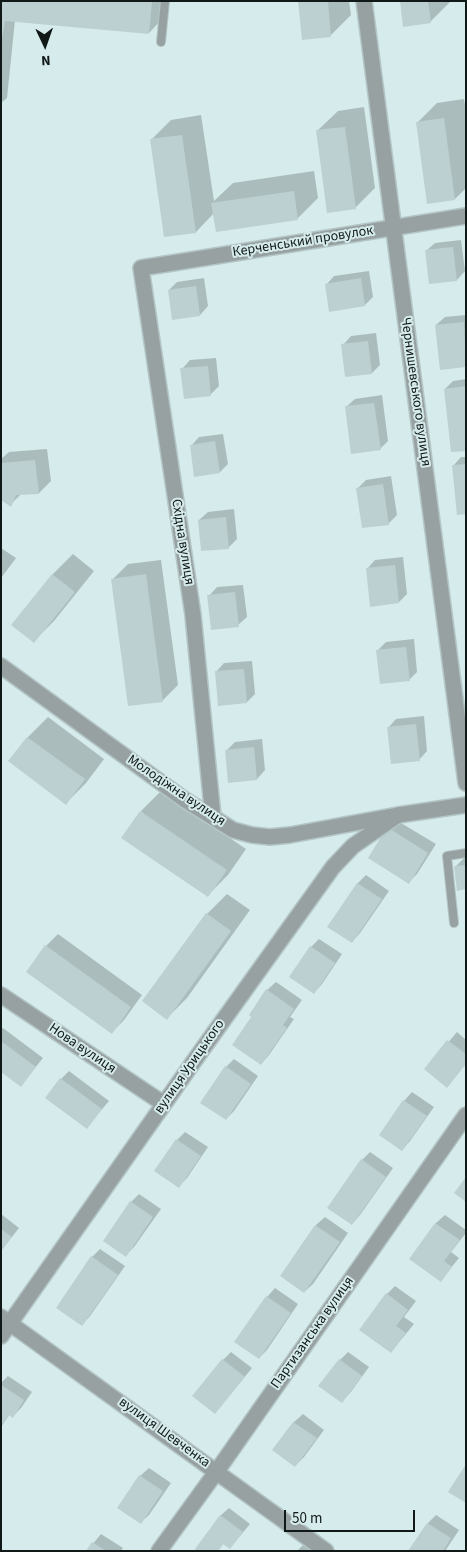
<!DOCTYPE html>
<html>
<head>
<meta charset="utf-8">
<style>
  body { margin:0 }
  #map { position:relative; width:467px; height:1552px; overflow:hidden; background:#d6ebec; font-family:"Source Sans 3",sans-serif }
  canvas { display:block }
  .frame { position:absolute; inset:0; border:2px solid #111818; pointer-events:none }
  .north { position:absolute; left:20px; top:20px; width:50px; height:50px; -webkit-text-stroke:4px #d6ebec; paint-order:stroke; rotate:177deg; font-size:14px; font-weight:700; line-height:20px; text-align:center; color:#111818 }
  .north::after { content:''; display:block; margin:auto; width:18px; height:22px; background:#111818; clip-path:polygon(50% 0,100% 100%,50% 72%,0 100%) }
  .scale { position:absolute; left:284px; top:1510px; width:131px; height:22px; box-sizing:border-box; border:2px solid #111818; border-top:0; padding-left:6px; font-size:15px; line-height:18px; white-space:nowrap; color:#111818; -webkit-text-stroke:4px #d6ebec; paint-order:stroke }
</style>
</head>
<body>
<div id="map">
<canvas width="467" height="1552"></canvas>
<div class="frame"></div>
<div class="north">N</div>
<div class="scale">50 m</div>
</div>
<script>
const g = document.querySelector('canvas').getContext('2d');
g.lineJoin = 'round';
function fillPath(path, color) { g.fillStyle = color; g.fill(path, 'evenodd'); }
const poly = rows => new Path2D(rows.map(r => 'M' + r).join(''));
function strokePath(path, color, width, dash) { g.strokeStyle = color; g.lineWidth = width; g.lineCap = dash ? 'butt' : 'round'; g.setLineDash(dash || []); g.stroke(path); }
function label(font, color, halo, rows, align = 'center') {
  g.font = font + ' "Source Sans 3",sans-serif'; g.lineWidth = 4; g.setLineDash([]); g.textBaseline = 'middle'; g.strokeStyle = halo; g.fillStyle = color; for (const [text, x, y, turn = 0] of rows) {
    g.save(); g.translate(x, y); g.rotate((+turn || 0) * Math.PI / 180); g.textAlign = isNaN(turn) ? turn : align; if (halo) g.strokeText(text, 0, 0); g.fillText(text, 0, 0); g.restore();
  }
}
const shadow = poly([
  [1,1,166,1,164,17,149,33,15,20,7,98,1,103],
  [299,1,349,1,351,15,331,35],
  [401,1,450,1,450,2,430,22],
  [464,99,466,111,466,188,455,199,417,123,437,103],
  [364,107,375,188,355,208,317,131,338,111],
  [201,115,214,201,233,183,314,171,318,198,297,219,214,213,196,232,165,236,151,140,171,120],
  [461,240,465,271,457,280,426,251,435,243],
  [369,271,373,297,365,305,326,285,334,276],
  [204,278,208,306,200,315,169,290,177,282],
  [466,315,466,366,436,325,445,317],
  [376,333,380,365,372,373,343,345,351,336],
  [216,358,219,386,210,395,182,369,190,360],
  [466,379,466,449,445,389,453,381],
  [382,395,388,441,380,449,346,407,355,399],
  [223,434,228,464,220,472,191,446,199,437],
  [47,449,51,481,39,493,22,493,10,505,1,498,1,459,9,452],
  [461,457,466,457,466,513,453,466],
  [391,476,397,515,388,524,358,488,366,480],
  [234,509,237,539,228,548,199,520,208,512],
  [1,548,16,558,1,578],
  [73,554,94,571,54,621,34,641,13,625,53,574],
  [403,557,407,594,399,602,367,569,375,560],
  [161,560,178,685,162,701,113,579,128,564],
  [243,585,247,617,238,625,209,596,217,587],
  [414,639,417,672,409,680,378,650,386,642],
  [252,661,255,694,247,702,216,672,224,663],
  [424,716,427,751,419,760,388,728,396,719],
  [48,717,104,759,86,783,66,803,10,761,28,737],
  [262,739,265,770,257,779,226,751,235,742],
  [161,791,246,849,228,875,208,895,141,811],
  [396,820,436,844,417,874,409,882,369,858],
  [466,856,466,888,455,867],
  [366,875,389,891,360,933,352,942,329,926,358,883],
  [227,894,250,910,187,998,167,1018,207,914],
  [58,934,142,995,124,1020,112,1032,46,946],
  [319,939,342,954,322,984,314,993,311,947],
  [276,982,302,1000,290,1017,294,1019,269,1055,261,1064,253,1017,267,990],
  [3,1028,43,1058,21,1085,1,1070,1,1030],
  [457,1032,466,1040,466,1064,426,1069],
  [234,1059,258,1076,234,1111,226,1119,226,1067],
  [69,1071,109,1101,87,1127,61,1079],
  [412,1092,434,1107,410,1141,402,1150,380,1135,404,1101],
  [185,1132,208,1147,187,1178,179,1186,177,1140],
  [370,1152,393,1168,360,1215,352,1224,362,1160],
  [139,1194,161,1209,134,1247,126,1255,131,1202],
  [1,1214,19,1228,1,1251],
  [445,1215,466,1230,466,1233,451,1252,459,1258,441,1280,411,1258,436,1223],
  [325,1217,348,1233,313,1284,304,1292,281,1276,316,1225],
  [100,1249,125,1266,90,1316,82,1325,92,1257],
  [395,1286,416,1301,404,1317,414,1324,391,1352,387,1294],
  [275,1288,298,1304,267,1350,259,1358,236,1342,267,1297],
  [231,1352,252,1368,215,1413,223,1360],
  [348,1352,369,1367,350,1393,341,1402,340,1360],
  [8,1376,32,1392,21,1408,13,1416,10,1414,1,1427,1,1383],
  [303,1414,324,1430,304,1457,295,1466,274,1450,294,1422],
  [149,1468,171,1483,149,1515,140,1523,140,1476],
  [229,1508,250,1524,230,1548,224,1543,218,1551,199,1551,220,1516],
  [436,1515,459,1530,445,1551,410,1551,428,1523],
  [101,1534,123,1548,121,1551,87,1551],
  [304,1544,312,1551,297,1551]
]);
const building = poly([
  [1,1,152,1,149,34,5,21,1,44],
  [298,1,328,1,331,37,302,40],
  [400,1,428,1,431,23,403,27],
  [444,118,455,200,427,204,416,122],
  [345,127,356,209,327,213,316,130],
  [182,135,196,233,164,237,150,139],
  [294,191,298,220,216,232,211,203],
  [453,247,457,281,429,284,425,250],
  [361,278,365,306,329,312,325,284],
  [196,286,200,316,172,320,168,290],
  [464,322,466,367,440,370,435,325],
  [368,341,372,374,345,377,341,344],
  [208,366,211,396,184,399,180,368],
  [466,386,466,451,451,452,444,389],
  [374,403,381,450,351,454,345,406],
  [215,441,220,473,194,477,190,445],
  [35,460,39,494,16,495,11,507,1,500,1,463],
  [466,464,466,514,457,515,452,465],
  [383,484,389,525,362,528,356,488],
  [226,517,229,549,201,551,198,520],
  [395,565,399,603,370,607,366,568],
  [52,574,75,592,34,643,11,625],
  [146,574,163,702,128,706,111,579],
  [235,592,239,627,211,630,207,595],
  [406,647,410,681,380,684,376,650],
  [244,669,247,703,218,706,215,671],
  [416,724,420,761,391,764,387,727],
  [27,737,85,779,66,805,8,761],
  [254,747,257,780,228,783,225,750],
  [140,811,227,870,208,897,121,838],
  [387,827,428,853,409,884,368,858],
  [466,865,466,889,457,891,454,866],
  [357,883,382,899,352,943,327,927],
  [206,913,231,931,167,1020,142,1001],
  [45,945,131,1007,112,1034,26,972],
  [310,946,335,963,314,994,289,977],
  [266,989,294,1009,283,1025,287,1028,261,1065,232,1045,251,1017,249,1015],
  [447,1040,466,1054,466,1064,447,1088,424,1069],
  [1,1041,36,1067,21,1087,1,1072],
  [225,1066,251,1084,226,1120,200,1103],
  [60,1078,102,1109,87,1129,45,1098],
  [403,1100,427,1116,402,1151,379,1135],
  [176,1139,201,1156,179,1188,154,1171],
  [361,1159,386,1177,352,1225,327,1208],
  [466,1177,466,1202,454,1193],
  [130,1201,153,1217,126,1257,103,1241],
  [435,1223,460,1240,444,1261,452,1267,441,1282,409,1259],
  [315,1225,340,1242,304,1293,280,1276],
  [1,1229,12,1237,1,1251],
  [91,1256,118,1275,82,1326,56,1308],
  [386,1293,408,1310,396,1326,406,1333,391,1353,359,1330],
  [266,1296,291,1313,259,1359,234,1342],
  [222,1359,245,1377,215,1414,192,1396],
  [339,1359,362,1376,342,1403,318,1386],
  [1,1385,24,1400,13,1418,9,1415,1,1426],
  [293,1422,317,1438,295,1467,272,1450],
  [466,1464,466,1503,448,1492],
  [139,1475,163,1491,141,1524,117,1508],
  [220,1515,243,1532,230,1549,223,1544,218,1551,197,1551,195,1549],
  [427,1523,451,1538,443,1551,408,1551],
  [92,1542,106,1551,86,1551]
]);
const service = poly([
  [161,42,165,1],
  [454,923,447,856,466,853]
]);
const minor = poly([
  [364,1,466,783],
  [213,817,193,615,141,268,466,216],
  [1,995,164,1104],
  [1,1317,326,1551],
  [1,1336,199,1054,333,867,353,846,398,815],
  [159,1551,217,1471,466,1115]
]);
const tertiary = poly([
  [1,666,185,800,233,830,252,835,270,837,290,835,398,815,466,805]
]);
const streetNames = [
  ["Керченський провулок",303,242,-9],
  ["Чернишевського вулиця",415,392,82],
  ["Східна вулиця",182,542,81],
  ["Молодіжна вулиця",176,791,34],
  ["Нова вулиця",82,1049,34],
  ["вулиця Урицького",190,1067,-55],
  ["Партизанська вулиця",313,1333,-55],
  ["вулиця Шевченка",164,1433,36]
];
fillPath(shadow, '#0003');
fillPath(building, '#bcd0d1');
strokePath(service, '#b3c5c6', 10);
strokePath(minor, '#b3c5c6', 18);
strokePath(tertiary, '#b3c5c6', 18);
strokePath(service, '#98a1a1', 8);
strokePath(minor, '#98a1a1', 15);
strokePath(tertiary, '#98a1a1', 15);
label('14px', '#111818', '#d6ebec', streetNames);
</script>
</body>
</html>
